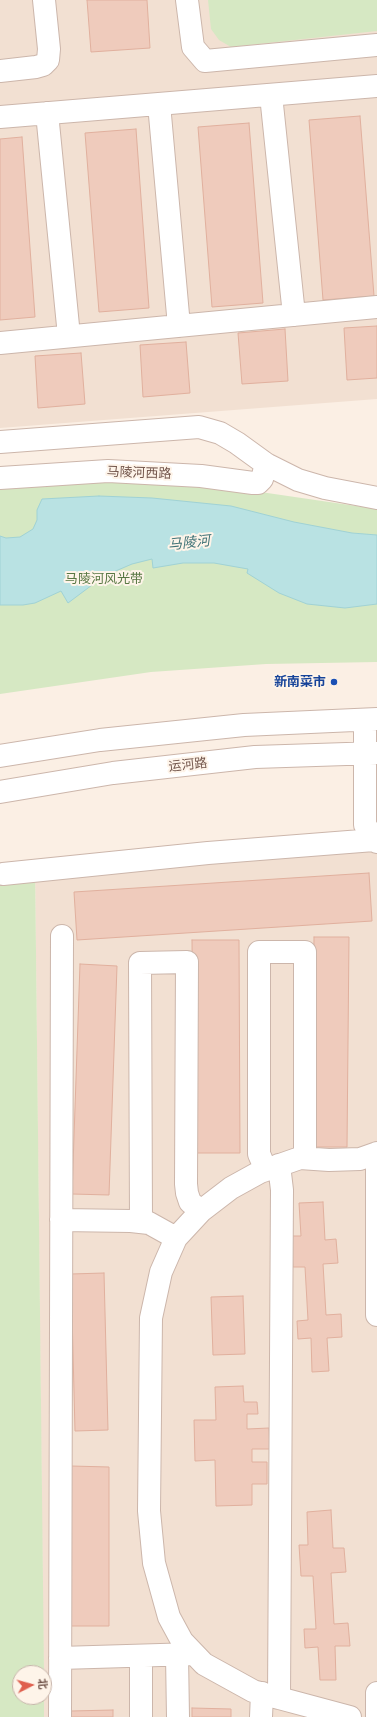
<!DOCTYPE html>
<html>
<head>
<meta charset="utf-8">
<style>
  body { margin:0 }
  #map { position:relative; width:377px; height:1717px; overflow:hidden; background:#fbefe4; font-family:Inter,"Noto Sans SC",sans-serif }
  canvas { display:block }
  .north { position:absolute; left:12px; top:1665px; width:40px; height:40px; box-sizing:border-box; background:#fef4e9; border:1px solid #c6b4aa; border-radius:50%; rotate:84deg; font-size:11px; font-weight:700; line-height:16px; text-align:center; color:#72554b }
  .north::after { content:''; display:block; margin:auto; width:14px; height:18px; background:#df604e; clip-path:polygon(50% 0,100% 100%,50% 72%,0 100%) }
</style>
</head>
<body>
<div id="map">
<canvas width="377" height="1717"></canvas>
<div class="north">北</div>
</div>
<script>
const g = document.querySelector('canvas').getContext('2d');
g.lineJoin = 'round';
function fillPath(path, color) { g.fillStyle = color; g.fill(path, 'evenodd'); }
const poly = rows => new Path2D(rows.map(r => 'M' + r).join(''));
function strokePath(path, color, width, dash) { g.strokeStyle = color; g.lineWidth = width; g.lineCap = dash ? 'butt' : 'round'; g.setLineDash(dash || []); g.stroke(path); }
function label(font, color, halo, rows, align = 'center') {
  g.font = font + ' Inter,"Noto Sans SC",sans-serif'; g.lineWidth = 4; g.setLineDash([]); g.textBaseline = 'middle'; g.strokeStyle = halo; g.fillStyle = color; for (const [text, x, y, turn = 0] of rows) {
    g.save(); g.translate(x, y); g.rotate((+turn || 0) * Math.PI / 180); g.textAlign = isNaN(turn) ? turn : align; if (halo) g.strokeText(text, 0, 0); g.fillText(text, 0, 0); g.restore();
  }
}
const residential = poly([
  [0,0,377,0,377,399,0,428],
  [377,831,377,1717,44,1717,35,861]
]);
const green = poly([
  [208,0,377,0,377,31,231,47,219,40,211,29],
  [105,479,192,482,377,509,377,662,266,664,151,672,0,694,0,485],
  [35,861,44,1673,20,1673,20,1697,44,1696,44,1717,0,1717,0,864]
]);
const water = poly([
  [99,496,152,498,231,506,294,522,352,533,377,535,377,604,345,608,307,604,279,593,247,573,248,569,214,563,183,563,153,568,152,559,132,564,104,576,68,603,61,591,35,603,23,605,0,605,0,536,6,538,20,537,33,529,37,520,37,510,42,499,99,496]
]);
const building = poly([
  [87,0,147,0,150,48,91,52,87,0],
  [360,116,374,296,323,300,309,120,360,116],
  [249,123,263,303,212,307,198,127,249,123],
  [136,129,149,308,99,312,85,133,136,129],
  [22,137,35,317,0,320,0,139,22,137],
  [377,326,377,378,347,380,344,328,377,326],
  [285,329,288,381,242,384,238,333,285,329],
  [186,342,190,393,143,397,140,345,186,342],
  [81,353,85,404,38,408,35,356,81,353],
  [369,873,372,921,77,940,74,892,369,873],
  [314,937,349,937,347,1147,312,1147,314,937],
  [192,940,239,940,240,1153,194,1153,192,940],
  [80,964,117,966,109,1195,72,1194,80,964],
  [323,1202,325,1240,336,1239,338,1263,323,1264,326,1315,341,1314,342,1337,327,1338,329,1371,312,1372,311,1338,298,1339,297,1321,308,1320,305,1267,293,1267,291,1236,301,1236,299,1203,323,1202],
  [104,1273,108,1430,75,1431,71,1274,104,1273],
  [243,1296,245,1354,213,1355,211,1297,243,1296],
  [243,1386,244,1402,257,1402,258,1414,247,1414,247,1429,269,1428,270,1449,252,1449,252,1462,267,1462,267,1484,252,1484,252,1505,216,1506,215,1460,195,1461,194,1420,216,1420,215,1387,243,1386],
  [71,1466,109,1467,109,1626,71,1626,71,1466],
  [331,1510,333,1548,344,1548,346,1572,331,1573,334,1624,348,1623,350,1646,335,1646,336,1680,320,1680,318,1647,305,1648,304,1629,316,1629,313,1576,301,1576,299,1545,308,1545,307,1512,331,1510],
  [192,1708,231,1709,231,1717,192,1717,192,1708],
  [113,1710,113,1717,71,1717,71,1711,113,1710]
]);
const minor = poly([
  [187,0,193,47,205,61,377,45],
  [0,71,36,67,43,65,48,60,49,49,44,0],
  [271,95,294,315],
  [159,104,179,326],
  [47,113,69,336],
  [0,117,377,86],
  [0,343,377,307],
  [0,442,199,427,220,433,237,443,266,464,298,480,325,488,377,498],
  [0,478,108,471,201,476,253,483,258,483,262,479,266,464],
  [365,720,365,825,377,842],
  [0,756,100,740,244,725,377,719],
  [0,792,113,773,255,757,377,753],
  [3,874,208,853,374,840],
  [377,1153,377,1315],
  [279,1165,282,1190,279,1698],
  [266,1170,259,1154,259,952,305,952,305,1158],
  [61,1220,131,1221,149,1223,176,1238],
  [141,1222,140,963,187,962,186,1184,187,1193,190,1202,201,1211],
  [177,1655,178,1717],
  [60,1658,194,1654],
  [60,1717,62,936],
  [141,1717,141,1657],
  [261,1717,262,1693],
  [350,1717,253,1691,204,1664,182,1641,169,1617,154,1563,149,1511,151,1318,161,1272,176,1238,201,1211,231,1188,260,1172,300,1158,329,1160,360,1159,377,1153],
  [377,1717,377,1693]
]);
const markers = [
  [334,682,4,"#1a4fb4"]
];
const streetNames = [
  ["马陵河西路",139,473,2],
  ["运河路",188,765,-6]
];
const parkNames = [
  ["马陵河风光带",104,579]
];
const transitNames = [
  ["新南菜市",326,682]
];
const waterNames = [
  ["马陵河",189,543,-6]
];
fillPath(residential, '#f2e0d2');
fillPath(green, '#d6e8c3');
fillPath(water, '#b9e2e3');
strokePath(water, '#a0d2d5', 1);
fillPath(building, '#efcbbc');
strokePath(building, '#e1b09e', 1);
strokePath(minor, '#ccb6ab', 24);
strokePath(minor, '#fff', 22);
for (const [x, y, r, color] of markers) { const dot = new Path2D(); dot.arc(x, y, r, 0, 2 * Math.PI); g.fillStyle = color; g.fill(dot); strokePath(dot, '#fef4e9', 1.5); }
label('13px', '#72554b', '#fef4e9', streetNames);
label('13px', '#587743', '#fef4e9', parkNames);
label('bold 13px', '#164399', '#fef4e9', transitNames, 'right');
label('italic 14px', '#407377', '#fef4e9', waterNames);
</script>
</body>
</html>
